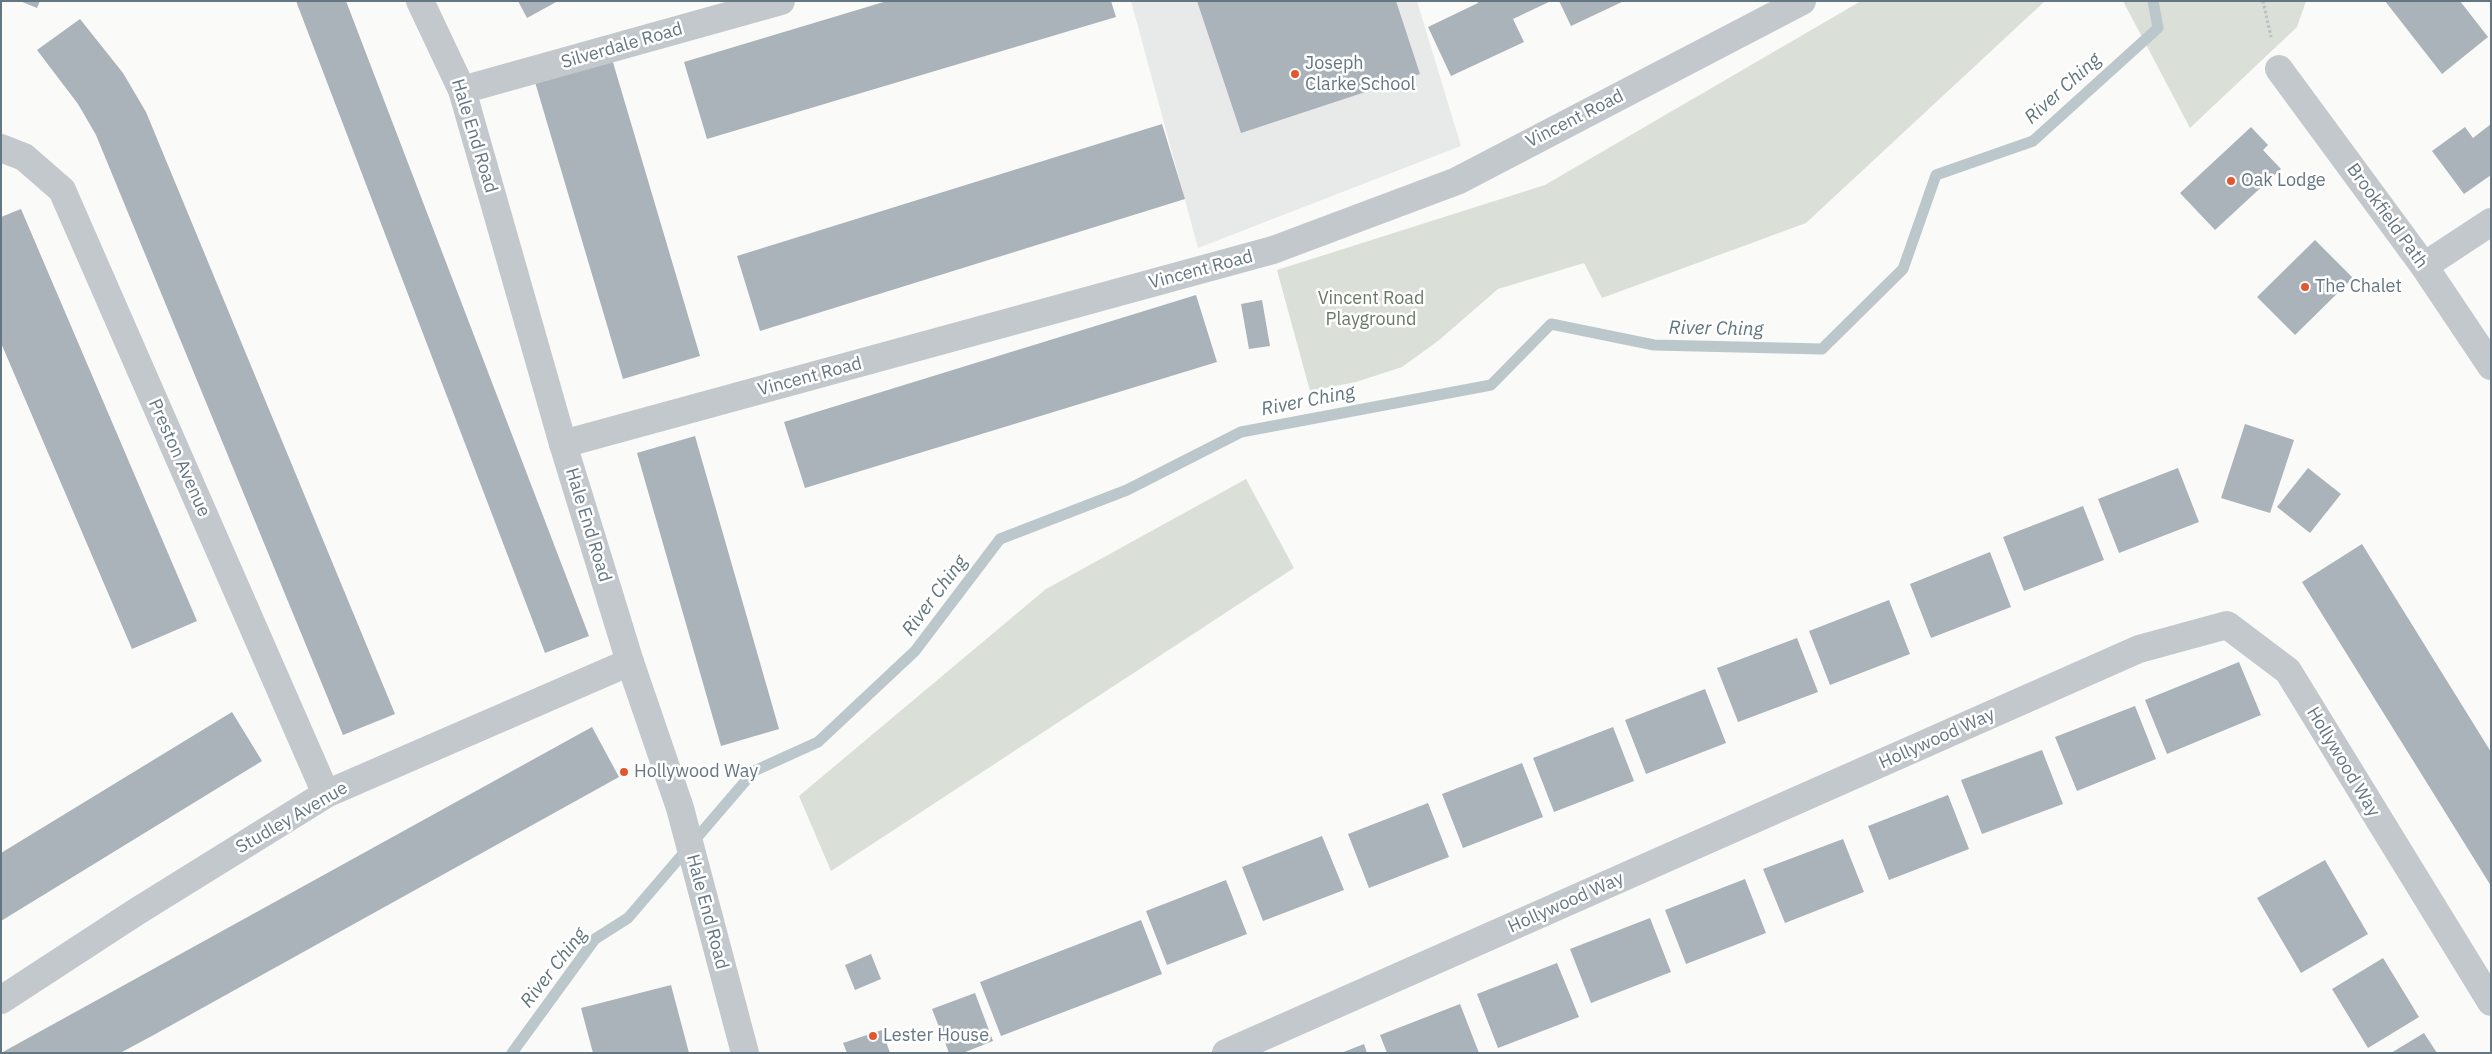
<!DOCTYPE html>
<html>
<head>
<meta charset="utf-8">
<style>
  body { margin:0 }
  #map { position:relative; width:2492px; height:1054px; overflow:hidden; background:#fafaf8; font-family:"IBM Plex Sans",sans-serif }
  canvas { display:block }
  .frame { position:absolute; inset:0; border:2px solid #657683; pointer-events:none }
</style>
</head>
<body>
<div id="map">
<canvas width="2492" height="1054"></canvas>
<div class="frame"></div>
</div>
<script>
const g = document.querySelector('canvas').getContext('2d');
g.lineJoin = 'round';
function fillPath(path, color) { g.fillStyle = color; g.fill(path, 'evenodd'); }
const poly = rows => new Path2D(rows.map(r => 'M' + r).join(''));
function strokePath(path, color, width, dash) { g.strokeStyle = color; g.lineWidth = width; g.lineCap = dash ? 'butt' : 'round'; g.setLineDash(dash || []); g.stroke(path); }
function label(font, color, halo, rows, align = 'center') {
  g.font = font + ' "IBM Plex Sans",sans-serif'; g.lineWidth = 5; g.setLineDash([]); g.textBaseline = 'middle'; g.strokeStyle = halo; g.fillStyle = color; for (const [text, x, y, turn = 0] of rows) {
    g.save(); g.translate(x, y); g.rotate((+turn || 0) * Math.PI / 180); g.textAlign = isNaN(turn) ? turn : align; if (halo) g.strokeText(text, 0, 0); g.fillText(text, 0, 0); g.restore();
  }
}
const built = poly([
  [1131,1,1417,1,1461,146,1198,248]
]);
const green = poly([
  [1861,1,2045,1,1806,223,1602,298,1584,263,1498,289,1438,341,1402,367,1356,382,1310,391,1277,270,1545,185],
  [2123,1,2306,1,2297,27,2190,128],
  [1246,479,1294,568,831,871,799,796,1046,589]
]);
const stream = poly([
  [512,1053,595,939,628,918,754,771,818,742,915,651,1000,539,1127,490,1241,432,1491,385,1551,324,1654,345,1822,349,1903,269,1936,175,2033,141,2158,28,2153,1]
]);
const building = poly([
  [20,1,40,1,37,8],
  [296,1,346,1,589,636,545,653],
  [518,1,558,1,527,18],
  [887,1,1111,1,1116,17,707,139,684,62],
  [1197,1,1396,1,1420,74,1241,133],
  [1477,1,1551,1,1513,19,1524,42,1451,76,1428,27,1478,3],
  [1559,1,1624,1,1571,26],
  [2385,1,2460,1,2488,37,2442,74],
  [80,19,123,73,146,112,395,714,343,735,96,135,78,104,37,50],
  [612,59,700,356,623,379,535,82],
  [1162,124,1185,199,760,331,737,256],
  [2491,124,2491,175,2464,194,2432,151,2465,127,2473,138],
  [2251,127,2268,145,2263,150,2281,169,2215,230,2180,193],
  [21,209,197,621,132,649,1,343,1,217],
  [2315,240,2353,278,2295,335,2257,297],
  [1196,295,1217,362,805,488,784,422],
  [1262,300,1270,346,1249,349,1241,304],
  [2245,424,2294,440,2270,513,2221,498],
  [695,436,779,729,721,746,637,453],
  [2178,468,2199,522,2119,553,2098,499],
  [2308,468,2341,494,2310,533,2277,507],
  [2083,506,2104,560,2024,591,2003,537],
  [2362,544,2491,752,2491,886,2302,582],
  [1990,552,2011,607,1931,638,1910,584],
  [1889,600,1910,654,1830,685,1809,631],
  [1797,638,1818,692,1738,722,1717,668],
  [2239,662,2261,715,2167,754,2145,700],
  [1705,689,1726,743,1646,774,1625,720],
  [2135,706,2156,759,2077,791,2055,737],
  [232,712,262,761,1,921,1,853],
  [592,727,619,777,150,1037,120,1053,1,1053],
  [1613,727,1634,781,1554,812,1533,758],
  [2042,750,2063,804,1982,834,1961,780],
  [1522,763,1543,817,1463,848,1442,794],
  [1948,795,1969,849,1889,880,1868,826],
  [1428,803,1449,857,1369,888,1348,834],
  [1322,836,1344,890,1263,921,1242,867],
  [1843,839,1864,892,1785,923,1763,869],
  [2325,860,2368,934,2301,973,2257,898],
  [1745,879,1766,933,1686,964,1665,910],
  [1226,880,1247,934,1167,965,1146,911],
  [1650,918,1671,972,1591,1003,1570,949],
  [1141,920,1162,974,1082,1005,1080,999,1082,1005,1001,1036,980,982],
  [871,954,881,979,855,990,845,965],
  [2383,958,2419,1017,2368,1048,2332,989],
  [1557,963,1579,1017,1498,1048,1477,994],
  [671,985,689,1053,593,1053,581,1008],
  [975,993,993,1041,963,1053,949,1053,932,1009],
  [1460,1004,1479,1053,1387,1053,1380,1035],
  [882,1030,890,1053,847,1053,843,1043],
  [2424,1033,2437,1053,2391,1053],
  [1364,1044,1367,1053,1341,1053]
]);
const path = poly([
  [2263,1,2271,37]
]);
const minor = poly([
  [2279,69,2424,266,2491,366],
  [462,90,781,1],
  [1,148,24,157,62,190,326,794],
  [2424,266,2491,222],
  [563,444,1273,250,1457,181,1802,1],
  [1,1000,136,912,326,794,630,662],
  [1226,1053,2139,649,2227,625,2288,671,2491,1002]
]);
const tertiary = poly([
  [420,1,462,90,563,444,630,662,680,808,745,1053]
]);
const markers = [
  [1295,74,5,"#e4572e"],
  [2231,181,5,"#e4572e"],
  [2305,287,5,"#e4572e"],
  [624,772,5,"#e4572e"],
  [873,1036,5,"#e4572e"]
];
const streetNames = [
  ["Silverdale Road",622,46,-16],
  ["Vincent Road",1575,119,-27],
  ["Hale End Road",474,136,73],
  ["Brookfield Path",2387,216,54],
  ["Vincent Road",1201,270,-15],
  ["Vincent Road",810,377,-15],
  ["Preston Avenue",179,458,66],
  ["Hale End Road",588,525,73],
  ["Hollywood Way",1937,739,-24],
  ["Hollywood Way",2343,762,59],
  ["Studley Avenue",292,818,-30],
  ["Hollywood Way",1566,903,-24],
  ["Hale End Road",707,912,75]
];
const poiNames = [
  ["Joseph",1305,64],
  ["Clarke School",1305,85],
  ["Oak Lodge",2241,181],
  ["The Chalet",2315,287],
  ["Hollywood Way",634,772],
  ["Lester House",883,1036]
];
const parkNames = [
  ["Vincent Road",1371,299],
  ["Playground",1371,320]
];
const waterNames = [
  ["River Ching",2063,89,-42],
  ["River Ching",1716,329,1],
  ["River Ching",1308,401,-11],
  ["River Ching",935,596,-53],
  ["River Ching",554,968,-52]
];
fillPath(built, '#e8e9e9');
fillPath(green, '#dadfd7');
strokePath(stream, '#bbc7cb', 11);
fillPath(building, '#aab3b9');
strokePath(path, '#bbbfc2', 3, [2.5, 2.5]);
strokePath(minor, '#c3c8cc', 28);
strokePath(tertiary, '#c3c8cc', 28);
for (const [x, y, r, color] of markers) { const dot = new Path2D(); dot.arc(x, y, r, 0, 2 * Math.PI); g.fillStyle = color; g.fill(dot); strokePath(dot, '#fff', 2); }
label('18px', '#657683', '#fff', streetNames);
label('18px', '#657683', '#fff', poiNames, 'left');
label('18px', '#687a64', '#fff', parkNames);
label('italic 19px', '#60757c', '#fff', waterNames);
</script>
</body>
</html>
